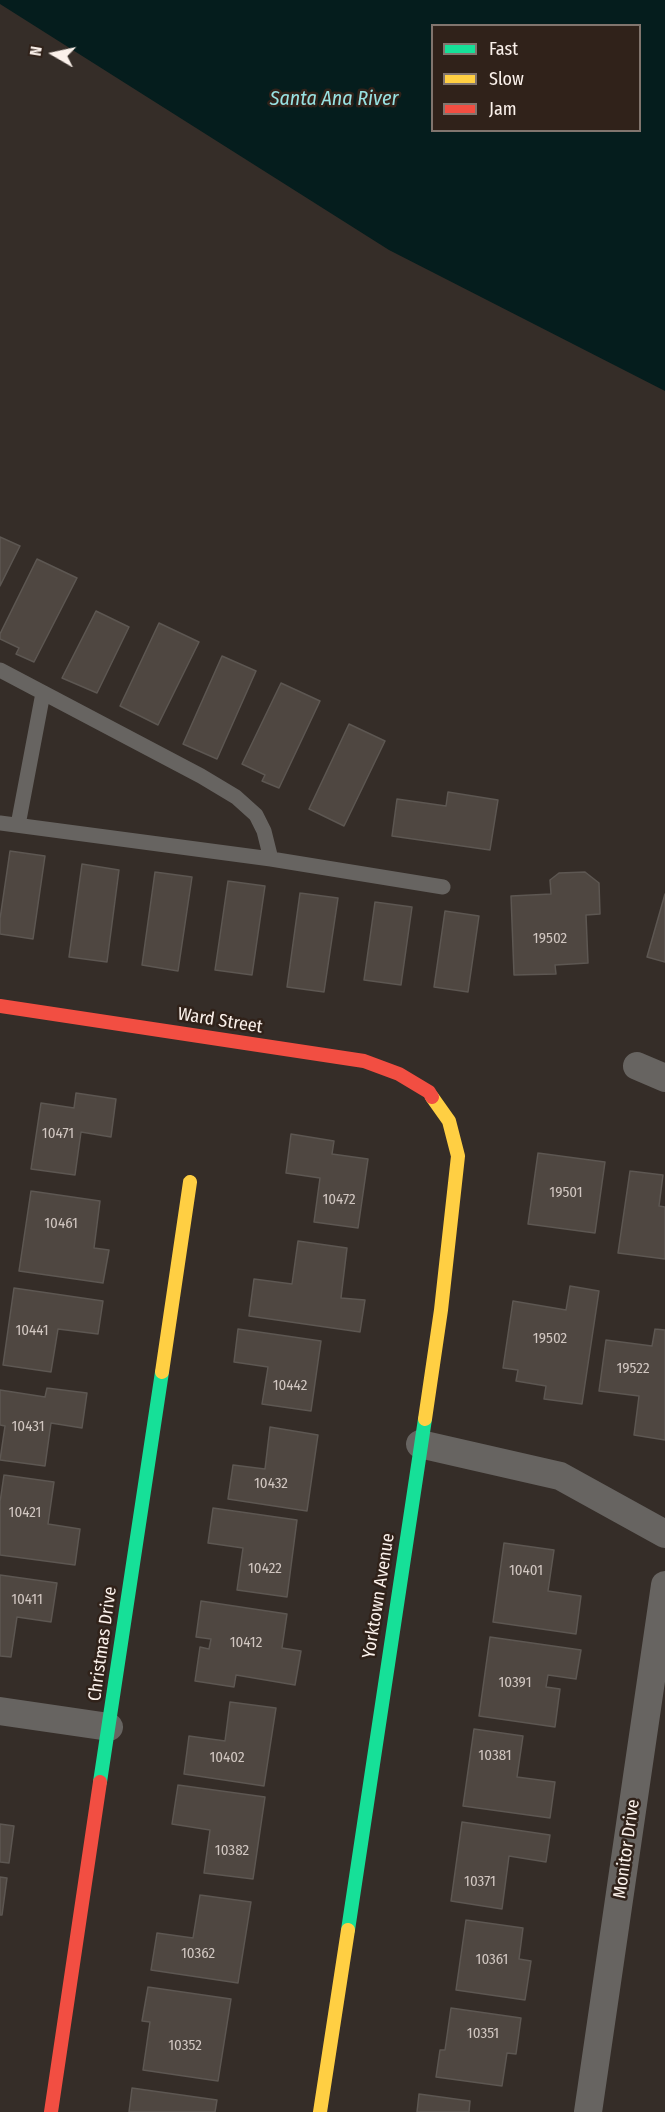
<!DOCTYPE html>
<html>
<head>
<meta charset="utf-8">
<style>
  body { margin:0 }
  #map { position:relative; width:665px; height:2112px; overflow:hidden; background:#352d28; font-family:"Fira Sans Condensed",sans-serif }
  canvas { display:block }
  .legend { position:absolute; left:431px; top:24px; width:210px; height:108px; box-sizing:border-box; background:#30221a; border:2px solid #81756e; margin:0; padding:8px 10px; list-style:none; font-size:18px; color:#fbf1eb }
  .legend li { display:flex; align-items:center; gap:12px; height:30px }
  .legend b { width:30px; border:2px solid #81756e }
  .north { position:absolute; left:24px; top:24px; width:60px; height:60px; -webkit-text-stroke:4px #30221a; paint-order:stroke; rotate:279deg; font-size:16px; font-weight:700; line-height:24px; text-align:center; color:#fbf1eb }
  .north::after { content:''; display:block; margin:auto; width:21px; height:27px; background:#fbf1eb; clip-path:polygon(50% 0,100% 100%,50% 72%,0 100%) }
</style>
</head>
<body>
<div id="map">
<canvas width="665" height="2112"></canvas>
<ul class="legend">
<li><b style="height:8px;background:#16e098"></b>Fast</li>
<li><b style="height:8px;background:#ffcf43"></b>Slow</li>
<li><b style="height:8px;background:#f24e42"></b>Jam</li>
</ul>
<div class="north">N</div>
</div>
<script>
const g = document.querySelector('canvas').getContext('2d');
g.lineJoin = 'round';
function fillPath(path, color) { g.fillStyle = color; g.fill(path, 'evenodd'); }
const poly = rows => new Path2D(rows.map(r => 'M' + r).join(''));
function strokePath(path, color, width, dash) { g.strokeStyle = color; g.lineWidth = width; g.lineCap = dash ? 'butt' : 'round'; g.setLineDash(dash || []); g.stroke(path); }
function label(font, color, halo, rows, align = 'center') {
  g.font = font + ' "Fira Sans Condensed",sans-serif'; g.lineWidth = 5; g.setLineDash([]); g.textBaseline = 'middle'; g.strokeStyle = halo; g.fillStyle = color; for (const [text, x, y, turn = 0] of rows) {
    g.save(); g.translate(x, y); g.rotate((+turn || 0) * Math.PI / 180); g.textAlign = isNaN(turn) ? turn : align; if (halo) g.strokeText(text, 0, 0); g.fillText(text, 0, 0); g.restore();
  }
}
const water = poly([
  [0,0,665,0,665,391,389,250,0,4],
  [432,26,640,26,640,130,432,130]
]);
const building = poly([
  [0,537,20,546,0,586,0,537],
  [37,559,77,578,34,662,16,654,19,648,0,639,0,634,37,559],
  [96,611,129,627,97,693,62,678,96,611],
  [159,623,199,642,158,725,120,706,159,623],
  [222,656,256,671,217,759,183,744,222,656],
  [281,683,320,701,279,788,262,781,265,775,242,764,281,683],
  [349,724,385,741,344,826,309,809,349,724],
  [448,792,498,800,490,850,392,836,397,799,446,806,448,792],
  [10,851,45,856,33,939,0,934,0,919,10,851],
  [82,864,119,870,107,962,69,957,82,864],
  [155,872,192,877,178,971,142,965,155,872],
  [585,872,599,883,600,914,586,915,588,963,555,965,556,974,514,975,511,896,551,894,550,880,559,873,585,872],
  [228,881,265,886,252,975,215,970,228,881],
  [300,893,338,898,324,992,287,987,300,893],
  [665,894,665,962,647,957,665,894],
  [375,902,412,907,401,985,364,980,375,902],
  [445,911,479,916,468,992,434,987,445,911],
  [76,1093,116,1099,111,1137,81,1132,75,1175,31,1169,41,1103,74,1108,76,1093],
  [291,1134,334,1141,332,1154,368,1159,358,1228,314,1222,320,1178,286,1173,291,1134],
  [538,1153,605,1162,595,1233,528,1224,538,1153],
  [630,1171,663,1175,659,1206,665,1207,665,1259,618,1253,630,1171],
  [31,1191,100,1201,94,1248,109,1250,103,1283,19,1271,31,1191],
  [298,1241,347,1248,341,1298,365,1300,360,1332,249,1316,254,1279,292,1284,298,1241],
  [570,1286,599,1291,582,1404,544,1399,546,1386,516,1381,518,1370,503,1368,513,1301,566,1310,570,1286],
  [14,1288,103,1301,98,1334,58,1329,51,1372,3,1365,14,1288],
  [238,1329,321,1341,311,1411,262,1404,268,1367,234,1362,238,1329],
  [655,1329,665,1330,665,1440,634,1435,639,1396,599,1391,606,1340,652,1346,655,1329],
  [47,1388,87,1393,82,1428,51,1423,45,1466,0,1460,5,1426,0,1425,0,1390,45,1397,47,1388],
  [270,1427,318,1435,307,1511,228,1499,233,1465,265,1469,270,1427],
  [4,1475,54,1482,48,1524,80,1529,75,1565,0,1555,0,1502,4,1475],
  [213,1508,297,1520,287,1597,237,1590,243,1548,208,1543,213,1508],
  [504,1543,554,1550,548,1591,581,1596,576,1634,493,1622,504,1543],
  [0,1575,57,1583,51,1622,17,1617,11,1657,0,1656,0,1575],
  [201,1601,287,1614,282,1648,301,1651,295,1685,236,1675,234,1687,195,1681,200,1647,209,1649,211,1639,196,1637,201,1601],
  [490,1637,581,1650,576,1679,548,1675,546,1687,560,1689,555,1727,479,1716,490,1637],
  [230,1702,276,1708,264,1786,184,1774,189,1736,225,1741,230,1702],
  [474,1729,523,1736,517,1777,555,1782,550,1818,463,1806,474,1729],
  [178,1785,265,1797,253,1879,204,1873,210,1830,172,1824,178,1785],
  [462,1822,550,1835,546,1862,509,1856,502,1909,451,1901,462,1822],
  [0,1824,14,1826,9,1863,0,1862,0,1824],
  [0,1877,7,1878,2,1915,0,1915,0,1877],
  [200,1895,251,1902,238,1983,151,1970,157,1933,193,1938,200,1895],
  [466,1920,523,1928,519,1959,531,1961,525,2000,456,1990,466,1920],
  [148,1987,231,1999,218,2081,143,2070,150,2022,142,2021,148,1987],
  [451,2008,521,2018,516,2054,507,2053,502,2086,436,2077,440,2050,445,2050,451,2008],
  [132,2088,217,2100,215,2112,129,2112,132,2088],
  [419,2094,470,2101,469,2112,417,2112,419,2094]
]);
const lane = poly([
  [0,670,201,776,236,797,256,815,264,831,271,859],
  [0,823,271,859,443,887],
  [18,825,43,693]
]);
const street = poly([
  [637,1066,665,1078],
  [420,1444,560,1476,665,1534],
  [0,1711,109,1727],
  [588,2112,665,1585]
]);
const fast = poly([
  [100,1782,162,1372],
  [348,1930,425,1419]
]);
const slow = poly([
  [162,1372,190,1182],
  [425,1419,441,1310,458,1156,449,1121,432,1097],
  [320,2112,348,1930]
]);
const jam = poly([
  [0,1006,364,1061,399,1074,429,1092,432,1097],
  [51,2112,100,1782]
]);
const numberNames = [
  ["19502",550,939],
  ["10471",58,1134],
  ["19501",566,1193],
  ["10472",339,1200],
  ["10461",61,1224],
  ["10441",32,1331],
  ["19502",550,1339],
  ["19522",633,1369],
  ["10442",290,1386],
  ["10431",28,1427],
  ["10432",271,1484],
  ["10421",25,1513],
  ["10422",265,1569],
  ["10401",526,1571],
  ["10411",27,1600],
  ["10412",246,1643],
  ["10391",515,1683],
  ["10381",495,1756],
  ["10402",227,1758],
  ["10382",232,1851],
  ["10371",480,1882],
  ["10362",198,1954],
  ["10361",492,1960],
  ["10351",483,2034],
  ["10352",185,2046]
];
const streetNames = [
  ["Ward Street",220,1021,9],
  ["Yorktown Avenue",379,1596,-81],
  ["Christmas Drive",103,1644,-82],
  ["Monitor Drive",627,1849,-82]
];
const waterNames = [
  ["Santa Ana River",334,99]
];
fillPath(water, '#051d1d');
fillPath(building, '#4f4741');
strokePath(building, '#5d5752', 1.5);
strokePath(lane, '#676461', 15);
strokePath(street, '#676461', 28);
strokePath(fast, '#16e098', 14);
strokePath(slow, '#ffcf43', 14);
strokePath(jam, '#f24e42', 14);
label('15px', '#d0c6c0', null, numberNames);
label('18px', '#fbf1eb', '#30221a', streetNames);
label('italic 20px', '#98e2e3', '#30221a', waterNames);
</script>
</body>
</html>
